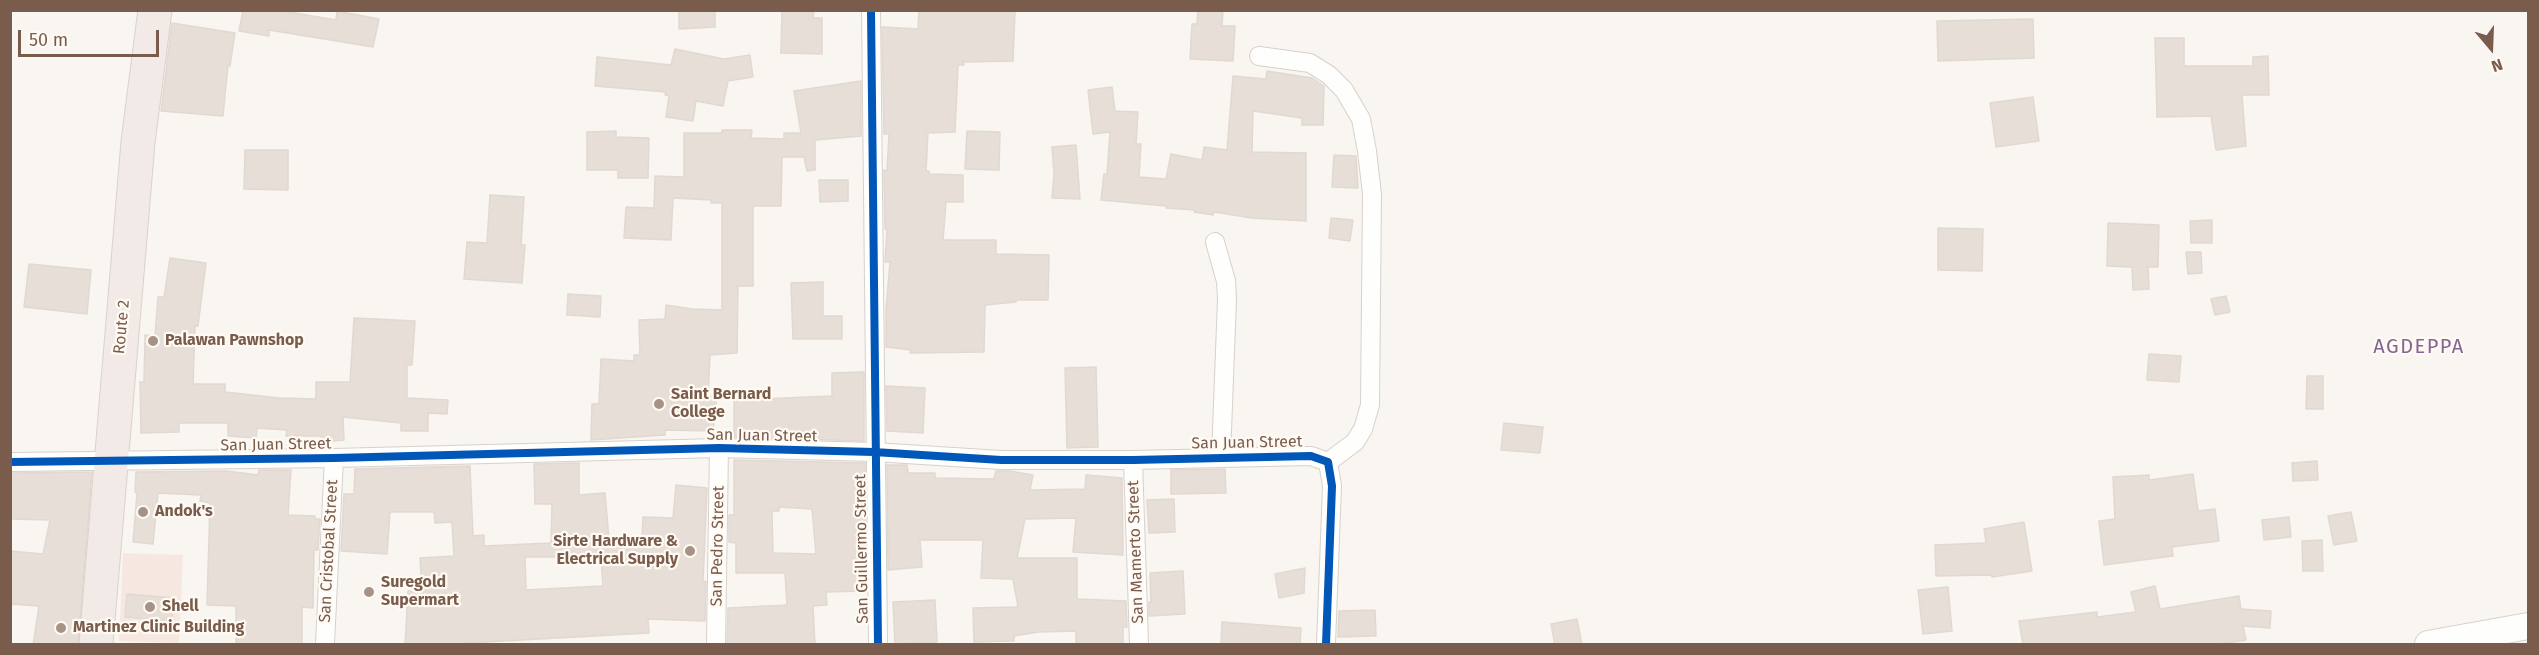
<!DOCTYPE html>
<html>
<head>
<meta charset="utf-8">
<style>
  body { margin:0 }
  #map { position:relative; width:2539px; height:655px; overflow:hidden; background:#f9f5f0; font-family:"Fira Sans",sans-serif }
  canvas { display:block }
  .frame { position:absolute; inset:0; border:12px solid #7a5c4d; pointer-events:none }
  .north { position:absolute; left:2461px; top:18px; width:60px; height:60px; -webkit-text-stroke:4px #fffaf3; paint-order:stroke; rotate:161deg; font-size:16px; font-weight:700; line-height:24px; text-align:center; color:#7a5c4d }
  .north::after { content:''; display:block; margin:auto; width:21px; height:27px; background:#7a5c4d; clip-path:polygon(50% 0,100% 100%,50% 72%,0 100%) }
  .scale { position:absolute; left:18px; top:30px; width:141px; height:27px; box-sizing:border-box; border:3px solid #7a5c4d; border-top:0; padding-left:8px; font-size:18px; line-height:21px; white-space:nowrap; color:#7a5c4d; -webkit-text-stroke:4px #fffaf3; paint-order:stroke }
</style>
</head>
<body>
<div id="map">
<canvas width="2539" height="655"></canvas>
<div class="frame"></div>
<div class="north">N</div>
<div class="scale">50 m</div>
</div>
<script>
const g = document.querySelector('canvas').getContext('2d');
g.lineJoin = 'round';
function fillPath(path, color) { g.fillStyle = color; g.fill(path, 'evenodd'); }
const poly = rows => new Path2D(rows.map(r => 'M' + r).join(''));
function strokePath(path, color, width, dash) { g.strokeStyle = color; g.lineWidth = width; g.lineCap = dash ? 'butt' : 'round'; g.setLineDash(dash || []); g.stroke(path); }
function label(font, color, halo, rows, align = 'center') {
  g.font = font + ' "Fira Sans",sans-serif'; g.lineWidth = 4.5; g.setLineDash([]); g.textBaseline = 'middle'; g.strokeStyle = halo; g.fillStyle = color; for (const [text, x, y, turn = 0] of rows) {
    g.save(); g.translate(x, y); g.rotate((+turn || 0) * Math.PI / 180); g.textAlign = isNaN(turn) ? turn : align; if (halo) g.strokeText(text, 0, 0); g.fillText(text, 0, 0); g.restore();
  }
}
const commercial = poly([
  [123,553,183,555,179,643,119,641]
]);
const building = poly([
  [243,10,277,10,336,20,337,11,379,19,373,47,269,30,269,36,239,31,243,10],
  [679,10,715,10,715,27,679,29,679,10],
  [782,10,814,10,813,18,822,18,822,54,781,53,782,10],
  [919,10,1015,10,1013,61,963,62,964,65,958,65,955,132,928,133,926,171,929,171,929,174,963,175,963,202,946,202,943,240,996,240,996,254,1049,255,1048,300,1016,300,1016,302,985,305,984,352,910,353,911,350,886,347,886,310,890,262,885,262,887,229,885,229,884,170,887,171,889,134,884,134,882,27,918,29,919,10],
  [1198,10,1223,10,1222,26,1235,26,1233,61,1190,59,1192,24,1197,24,1198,10],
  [2033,19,2034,58,1938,61,1937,21,2033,19],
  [172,23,235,33,230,66,228,65,223,116,161,111,172,23],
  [2155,38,2184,38,2184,66,2253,66,2253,57,2268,56,2269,95,2242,95,2246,146,2216,150,2211,116,2157,117,2155,38],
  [675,49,724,59,750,55,753,77,728,81,723,106,696,101,693,121,666,117,669,96,665,95,666,92,595,86,597,57,671,65,675,49],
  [1267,71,1312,78,1324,86,1323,125,1302,125,1302,118,1253,111,1252,152,1306,153,1306,221,1252,218,1214,212,1213,215,1194,212,1195,210,1166,208,1166,206,1101,200,1104,174,1107,174,1110,132,1093,134,1088,90,1112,87,1115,111,1138,112,1136,144,1141,144,1139,177,1166,179,1171,154,1202,160,1204,147,1227,150,1233,76,1266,79,1267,71],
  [861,81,861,136,815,140,815,170,807,171,804,157,782,157,781,206,753,206,753,286,738,286,737,353,710,355,708,396,717,396,713,431,665,430,665,435,591,440,592,404,599,404,601,359,634,361,634,355,640,355,639,320,665,319,666,305,692,309,722,310,722,203,711,203,711,200,673,198,671,240,624,238,626,207,654,208,655,176,684,177,684,133,722,133,722,130,752,130,751,138,784,139,784,133,801,133,794,91,861,81],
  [2033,97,2039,141,1996,147,1990,103,2033,97],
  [616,131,616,137,649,138,648,178,618,178,618,170,587,170,587,132,616,131],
  [967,131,1000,132,999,170,965,169,967,131],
  [1076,145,1080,199,1052,198,1054,174,1052,147,1076,145],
  [245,150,288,150,288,190,244,189,245,150],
  [1334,155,1356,156,1358,188,1332,187,1334,155],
  [819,180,848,180,848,201,820,202,819,180],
  [490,195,524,197,521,245,525,245,522,283,464,279,467,242,487,243,490,195],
  [1331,218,1353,220,1350,241,1329,238,1331,218],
  [2212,220,2212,243,2191,243,2190,221,2212,220],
  [2108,223,2159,225,2158,267,2148,267,2149,289,2133,290,2132,267,2107,266,2108,223],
  [1938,228,1983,229,1982,271,1938,270,1938,228],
  [2186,252,2201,252,2202,273,2188,274,2186,252],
  [170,258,206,263,198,326,195,326,193,384,225,384,225,392,279,398,316,399,316,382,350,382,354,318,415,321,412,365,407,365,407,398,448,400,447,414,428,413,428,431,401,431,401,423,343,417,344,440,322,442,321,436,286,436,287,430,257,428,256,438,228,436,228,423,179,423,179,432,141,433,140,382,144,382,145,335,155,336,158,297,164,297,170,258],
  [29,264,91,270,87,314,24,307,29,264],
  [823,282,823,316,842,316,842,339,793,339,791,283,823,282],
  [568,294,601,296,600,317,567,315,568,294],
  [2226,296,2230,312,2215,315,2211,299,2226,296],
  [2149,354,2181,356,2179,382,2147,380,2149,354],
  [1096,367,1098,447,1067,448,1065,368,1096,367],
  [864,372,864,441,734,437,734,395,761,394,761,399,832,396,832,373,864,372],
  [2307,376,2323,376,2323,409,2306,409,2307,376],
  [886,386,925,388,923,433,887,431,886,386],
  [1504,423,1543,427,1540,453,1501,450,1504,423],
  [734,460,865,463,866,591,826,592,827,605,813,606,815,645,727,645,728,608,787,605,785,573,736,573,736,543,729,542,729,515,734,515,734,460],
  [779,507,812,509,816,554,773,553,772,511,779,511,779,507],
  [2317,461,2318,480,2293,481,2292,463,2317,461],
  [579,463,579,495,605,493,609,539,642,536,643,517,673,518,676,485,707,488,703,581,706,582,705,621,648,619,649,633,467,643,467,645,405,645,408,591,422,592,420,558,454,556,452,522,435,523,434,512,390,512,387,554,341,551,344,494,354,494,355,469,470,466,473,536,484,535,484,546,551,543,552,504,535,504,534,464,579,463],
  [525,557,601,557,603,586,526,590,525,557],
  [887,465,907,465,908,473,935,473,935,478,994,479,996,471,1010,471,1033,475,1030,490,1085,489,1086,475,1122,478,1123,555,1073,552,1076,518,1025,519,1017,558,1077,558,1077,599,1126,601,1127,627,1123,627,1123,645,1076,645,1076,631,1038,632,1014,636,1014,641,974,642,973,608,1018,607,1013,579,981,578,983,540,920,540,922,567,888,570,887,465],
  [1225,469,1226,493,1171,494,1171,470,1225,469],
  [259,470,291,470,288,515,315,516,315,519,320,519,318,550,314,550,313,608,302,607,302,645,236,644,236,606,207,605,210,503,200,501,201,495,158,493,153,544,133,542,137,493,135,492,136,472,226,471,258,475,259,470],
  [92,472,78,645,33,645,39,606,10,604,10,551,43,554,50,520,10,519,10,473,92,472],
  [2193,474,2198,511,2215,509,2219,541,2172,547,2173,556,2104,565,2099,521,2115,519,2113,477,2149,475,2149,480,2193,474],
  [1174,499,1175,532,1149,533,1147,500,1174,499],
  [2351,512,2357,541,2334,545,2328,516,2351,512],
  [2289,517,2291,537,2264,540,2262,520,2289,517],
  [2024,522,2032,571,1992,577,1991,575,1936,576,1935,545,1986,543,1984,529,2024,522],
  [2322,540,2323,571,2303,571,2302,541,2322,540],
  [1305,568,1304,593,1279,598,1275,574,1305,568],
  [1183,571,1185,614,1149,616,1149,602,1151,602,1150,573,1183,571],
  [2155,586,2160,609,2239,596,2241,609,2271,611,2270,628,2243,626,2246,640,2214,645,2023,645,2019,621,2097,612,2097,617,2136,612,2131,592,2155,586],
  [1948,587,1952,631,1923,634,1918,590,1948,587],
  [127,594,174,598,172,621,125,617,127,594],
  [935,600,937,642,895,644,893,602,935,600],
  [1375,610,1376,636,1338,637,1339,611,1375,610],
  [1577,619,1582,645,1555,645,1551,624,1577,619],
  [1222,622,1301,628,1300,645,1221,645,1222,622]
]);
const street = poly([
  [871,10,878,644],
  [1259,56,1310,63,1329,75,1344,90,1361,119,1367,151,1372,194,1370,405,1363,429,1355,442,1328,462],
  [1215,242,1226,281,1227,299,1221,457],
  [1133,460,1139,644],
  [10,462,334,458,719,448,874,452,1001,460,1133,460,1311,456,1328,462,1332,486,1326,644],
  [325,644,334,458],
  [716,644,719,448]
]);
const secondary = poly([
  [2428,644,2528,626]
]);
const highway = poly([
  [96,644,138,142,155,10]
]);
const cycleway = poly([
  [871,10,878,644],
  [10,462,334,458,719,448,874,452,1001,460,1133,460,1311,456,1328,462,1332,486,1326,644]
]);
const markers = [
  [153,341,6,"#a69286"],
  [659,404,6,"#a69286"],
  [143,512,6,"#a69286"],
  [690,551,6,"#a69286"],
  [369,592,6,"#a69286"],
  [150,607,6,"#a69286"],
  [61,628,6,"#a69286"]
];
const streetNames = [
  ["Route 2",122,327,-85],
  ["San Juan Street",762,436,1],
  ["San Juan Street",1247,443,-1],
  ["San Juan Street",276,445,-1],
  ["San Pedro Street",718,546,-89],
  ["San Guillermo Street",862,549,-91],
  ["San Cristobal Street",329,551,-87],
  ["San Mamerto Street",1136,552,-92]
];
const poiNames = [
  ["Palawan Pawnshop",165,341],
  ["Saint Bernard",671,395],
  ["College",671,413],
  ["Andok's",155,512],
  ["Sirte Hardware &",678,542,"right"],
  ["Electrical Supply",678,560,"right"],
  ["Suregold",381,583],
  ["Supermart",381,601],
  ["Shell",162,607],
  ["Martinez Clinic Building",73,628]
];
const quarterNames = [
  ["AGDEPPA",2419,347]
];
fillPath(commercial, '#f6e8e1');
fillPath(building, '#e6ded7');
strokePath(building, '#e2d8d2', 1.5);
strokePath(street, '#d7d1cb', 20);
strokePath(secondary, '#d9d2cb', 28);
strokePath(highway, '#dad1cc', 35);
strokePath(street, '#fefefd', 18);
strokePath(secondary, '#fefefd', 26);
strokePath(highway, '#f2eae7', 33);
strokePath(cycleway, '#0057b8', 8);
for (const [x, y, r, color] of markers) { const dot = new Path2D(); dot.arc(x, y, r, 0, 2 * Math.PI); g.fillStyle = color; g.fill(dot); strokePath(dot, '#fffaf3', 2); }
label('16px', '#7a5c4d', '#fffaf3', streetNames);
label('bold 16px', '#7a5c4d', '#fffaf3', poiNames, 'left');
g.letterSpacing = '1.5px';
label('20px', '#846695', '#fffaf3', quarterNames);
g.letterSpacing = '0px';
</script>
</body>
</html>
